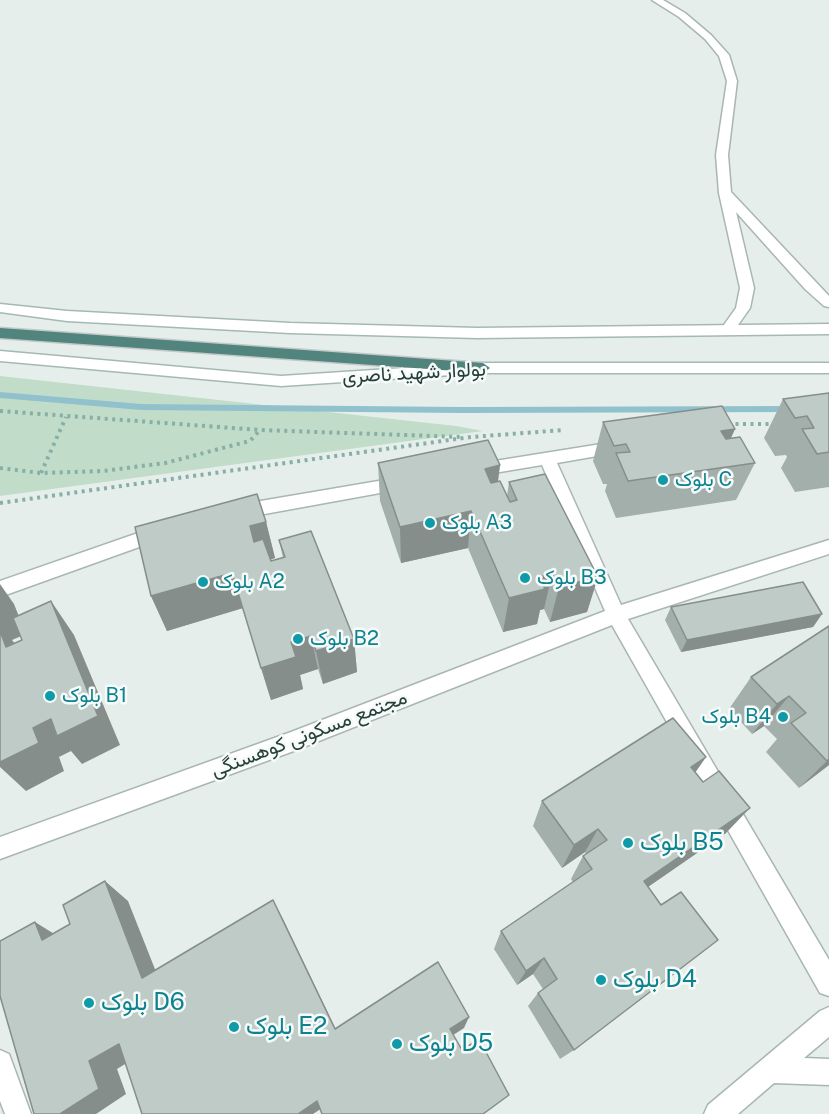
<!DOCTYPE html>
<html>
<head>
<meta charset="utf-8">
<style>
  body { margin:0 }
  canvas { display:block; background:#e6eeeb }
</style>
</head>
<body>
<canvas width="829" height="1114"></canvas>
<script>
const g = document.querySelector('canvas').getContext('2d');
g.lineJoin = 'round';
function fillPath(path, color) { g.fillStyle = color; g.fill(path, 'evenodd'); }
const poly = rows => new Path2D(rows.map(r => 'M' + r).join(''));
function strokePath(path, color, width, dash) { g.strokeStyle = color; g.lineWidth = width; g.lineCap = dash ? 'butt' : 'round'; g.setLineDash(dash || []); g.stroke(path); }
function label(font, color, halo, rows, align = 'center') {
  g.font = font + ' "Public Sans",Vazirmatn,sans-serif'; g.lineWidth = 5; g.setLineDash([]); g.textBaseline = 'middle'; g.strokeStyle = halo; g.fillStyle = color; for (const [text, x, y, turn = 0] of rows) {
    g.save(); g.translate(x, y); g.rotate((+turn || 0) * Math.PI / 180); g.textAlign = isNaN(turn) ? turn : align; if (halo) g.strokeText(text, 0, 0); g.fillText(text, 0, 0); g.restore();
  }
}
const green = poly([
  [0,376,456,426,483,431,0,496]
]);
const stream = poly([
  [0,392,141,404,463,407,793,406,798,409,793,412,463,413,141,410,0,398,0,392]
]);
const pathFar1 = poly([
  [0,411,4,411]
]);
const path = poly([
  [0,411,260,430,462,437],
  [728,424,774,424],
  [0,468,41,473,103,471,165,463,250,441,260,430],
  [41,473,66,417],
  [0,503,471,437,564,430]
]);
const minor = poly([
  [652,0,663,0,685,13,711,35,729,55,737,81,728,155,731,192,829,296,829,307,824,306,805,289,736,212,754,288,750,308,733,332,723,332,721,329,736,308,740,288,719,193,716,155,727,81,719,56,705,39,679,17,652,0],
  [620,441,626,443,628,447,626,451,557,463,621,605,829,540,829,554,628,619,829,960,829,996,820,993,612,625,291,752,0,859,0,837,291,732,605,611,542,465,476,476,470,474,468,470,470,466,476,464,620,441],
  [402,477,408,479,410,483,408,487,402,489,237,519,231,517,228,512,231,507,237,505,402,477],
  [161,525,167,527,170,532,167,537,0,597,0,581,161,525],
  [829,1007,829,1037,804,1058,829,1059,829,1085,774,1083,738,1114,704,1114,708,1105,820,1011,829,1007],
  [0,1050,9,1054,31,1114,5,1114,0,1101,0,1050]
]);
const secondary = poly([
  [0,304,67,311,290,323,477,328,829,324,829,334,477,338,290,333,67,321,0,312,0,304],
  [0,351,281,376,483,363,829,363,829,373,483,373,281,386,0,361,0,351]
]);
const trunk = poly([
  [0,328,483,363,490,368,483,373,0,338,0,328]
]);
const wall = poly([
  [829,393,829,487,795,492,781,468,787,457,786,455,775,456,764,438,783,399],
  [603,422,735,429,730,439,755,463,736,500,616,518,605,491,607,484,603,484,593,461],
  [378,463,500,465,498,481,507,496,509,482,598,577,587,612,550,622,544,609,540,610,537,624,503,632,468,548,401,563,380,501],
  [266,522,275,558,270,560,271,561,283,558,279,540,354,639,357,672,323,684,318,669,300,675,303,689,271,700,243,608,167,631,151,596],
  [671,607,822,614,813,627,681,652,665,620],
  [829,626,829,765,799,788,766,752,777,739,764,726,752,734,729,709,751,677],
  [706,757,695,773,726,833,648,887,574,1050,560,1059,528,1006,538,993,543,989,533,974,517,985,494,949,501,931,573,882,571,879,583,856,586,854,585,852,562,868,533,826,542,801]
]);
const shadedWall = poly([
  [735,429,718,467,721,431],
  [500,465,495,503,485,469],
  [471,511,468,548,401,563,400,527],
  [266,522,275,558,259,563,250,526],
  [232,573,243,608,167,631,151,596],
  [552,574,544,609,540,610,537,624,503,632,509,598,539,577],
  [598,577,587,612,550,622,559,587],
  [0,584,14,604,26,634,12,640,23,654,6,647,0,639],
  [51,601,74,635,120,745,82,764,71,751,59,757,64,771,26,791,0,767,0,762,33,728,51,719],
  [822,614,813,627,681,652,687,640],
  [311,636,318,669,300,675,303,689,271,700,261,668,291,642],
  [354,639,357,672,323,684,316,651],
  [789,696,764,726,752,734,777,704],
  [706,757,686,785,691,767],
  [829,759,829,765,799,788],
  [750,808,726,833,626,902,644,881],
  [598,829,585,852,562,868,574,845],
  [105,881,128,901,164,992,142,978],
  [273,900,283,919,341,1040,335,1029],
  [35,922,64,940,42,940],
  [544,958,533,974,517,985,526,971],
  [469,1017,464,1028,447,1039,450,1029],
  [119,1044,143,1053,117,1069,126,1094,96,1114,60,1114,89,1061],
  [317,1101,325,1106,313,1114,298,1114]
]);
const building = poly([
  [829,393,829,452,817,454,802,429,814,428,807,416,795,418,783,399,829,393],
  [722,406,735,429,721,431,726,439,740,437,755,463,628,481,616,453,630,452,626,444,614,446,603,422,722,406],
  [488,440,500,465,485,469,491,483,500,481,510,502,517,500,509,482,545,474,598,577,559,587,552,574,539,577,545,589,509,598,471,511,400,527,378,463,488,440],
  [257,494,266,522,250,526,254,542,263,539,271,561,285,557,279,540,311,531,354,639,316,651,311,636,291,642,296,657,261,668,232,573,151,596,135,527,257,494],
  [803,582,822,614,687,640,671,607,803,582],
  [51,601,98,716,57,736,51,719,33,728,39,743,0,762,0,631,6,647,22,640,13,618,51,601],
  [829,626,829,759,827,761,791,723,806,713,789,696,777,704,751,677,829,626],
  [673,718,706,757,691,767,703,782,719,771,750,808,644,881,661,905,681,892,718,940,574,1050,538,993,557,979,544,958,526,971,501,931,592,869,583,856,607,840,598,829,574,845,542,801,673,718],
  [105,881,142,978,273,900,335,1029,438,962,469,1017,450,1029,462,1050,479,1039,509,1095,483,1114,322,1114,317,1101,298,1114,142,1114,119,1044,89,1061,99,1089,60,1114,34,1114,0,996,0,941,35,922,42,940,70,924,63,905,105,881]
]);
const markers = [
  [663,480,6,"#0f9aa8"],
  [430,523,6,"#0f9aa8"],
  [525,578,6,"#0f9aa8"],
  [203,582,6,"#0f9aa8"],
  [298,639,6,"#0f9aa8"],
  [50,696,6,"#0f9aa8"],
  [783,717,6,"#0f9aa8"],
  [628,843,6,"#0f9aa8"],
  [601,980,6,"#0f9aa8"],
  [89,1003,6,"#0f9aa8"],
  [234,1027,6,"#0f9aa8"],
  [397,1044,6,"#0f9aa8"]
];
const streetNames = [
  ["بولوار شهید ناصری",414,373,-3],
  ["مجتمع مسکونی کوهسنگی",309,734,-21]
];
const cultureNames = [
  ["بلوک C",675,480],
  ["بلوک A3",442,523],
  ["بلوک B3",537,578],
  ["بلوک A2",215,582],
  ["بلوک B2",310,639],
  ["بلوک B1",62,696],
  ["بلوک B4",771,717,"right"]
];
const nearCulturenames = [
  ["بلوک B5",640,843],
  ["بلوک D4",613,980],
  ["بلوک D6",101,1003],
  ["بلوک E2",246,1027],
  ["بلوک D5",409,1044]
];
fillPath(green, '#c1ddca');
fillPath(stream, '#92c1ce');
strokePath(minor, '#a9b6b2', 3);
strokePath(secondary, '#a5b9b3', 3);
strokePath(trunk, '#c2c9c8', 3);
strokePath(pathFar1, '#88afa5', 3, [2, 4]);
strokePath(path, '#88afa5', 4, [3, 4.5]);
fillPath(minor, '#fff');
fillPath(secondary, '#fff');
fillPath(trunk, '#50847c');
fillPath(wall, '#a3afab');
fillPath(shadedWall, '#858e8b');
fillPath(building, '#becbc7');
strokePath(building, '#858e8b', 1.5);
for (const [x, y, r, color] of markers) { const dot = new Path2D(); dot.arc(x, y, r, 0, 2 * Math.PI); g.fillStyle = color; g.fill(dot); strokePath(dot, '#f6faf9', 2); }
label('20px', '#263f3a', '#f6faf9', streetNames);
label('20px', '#0d838f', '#f6faf9', cultureNames, 'left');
label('24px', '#0d838f', '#f6faf9', nearCulturenames, 'left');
</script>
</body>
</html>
